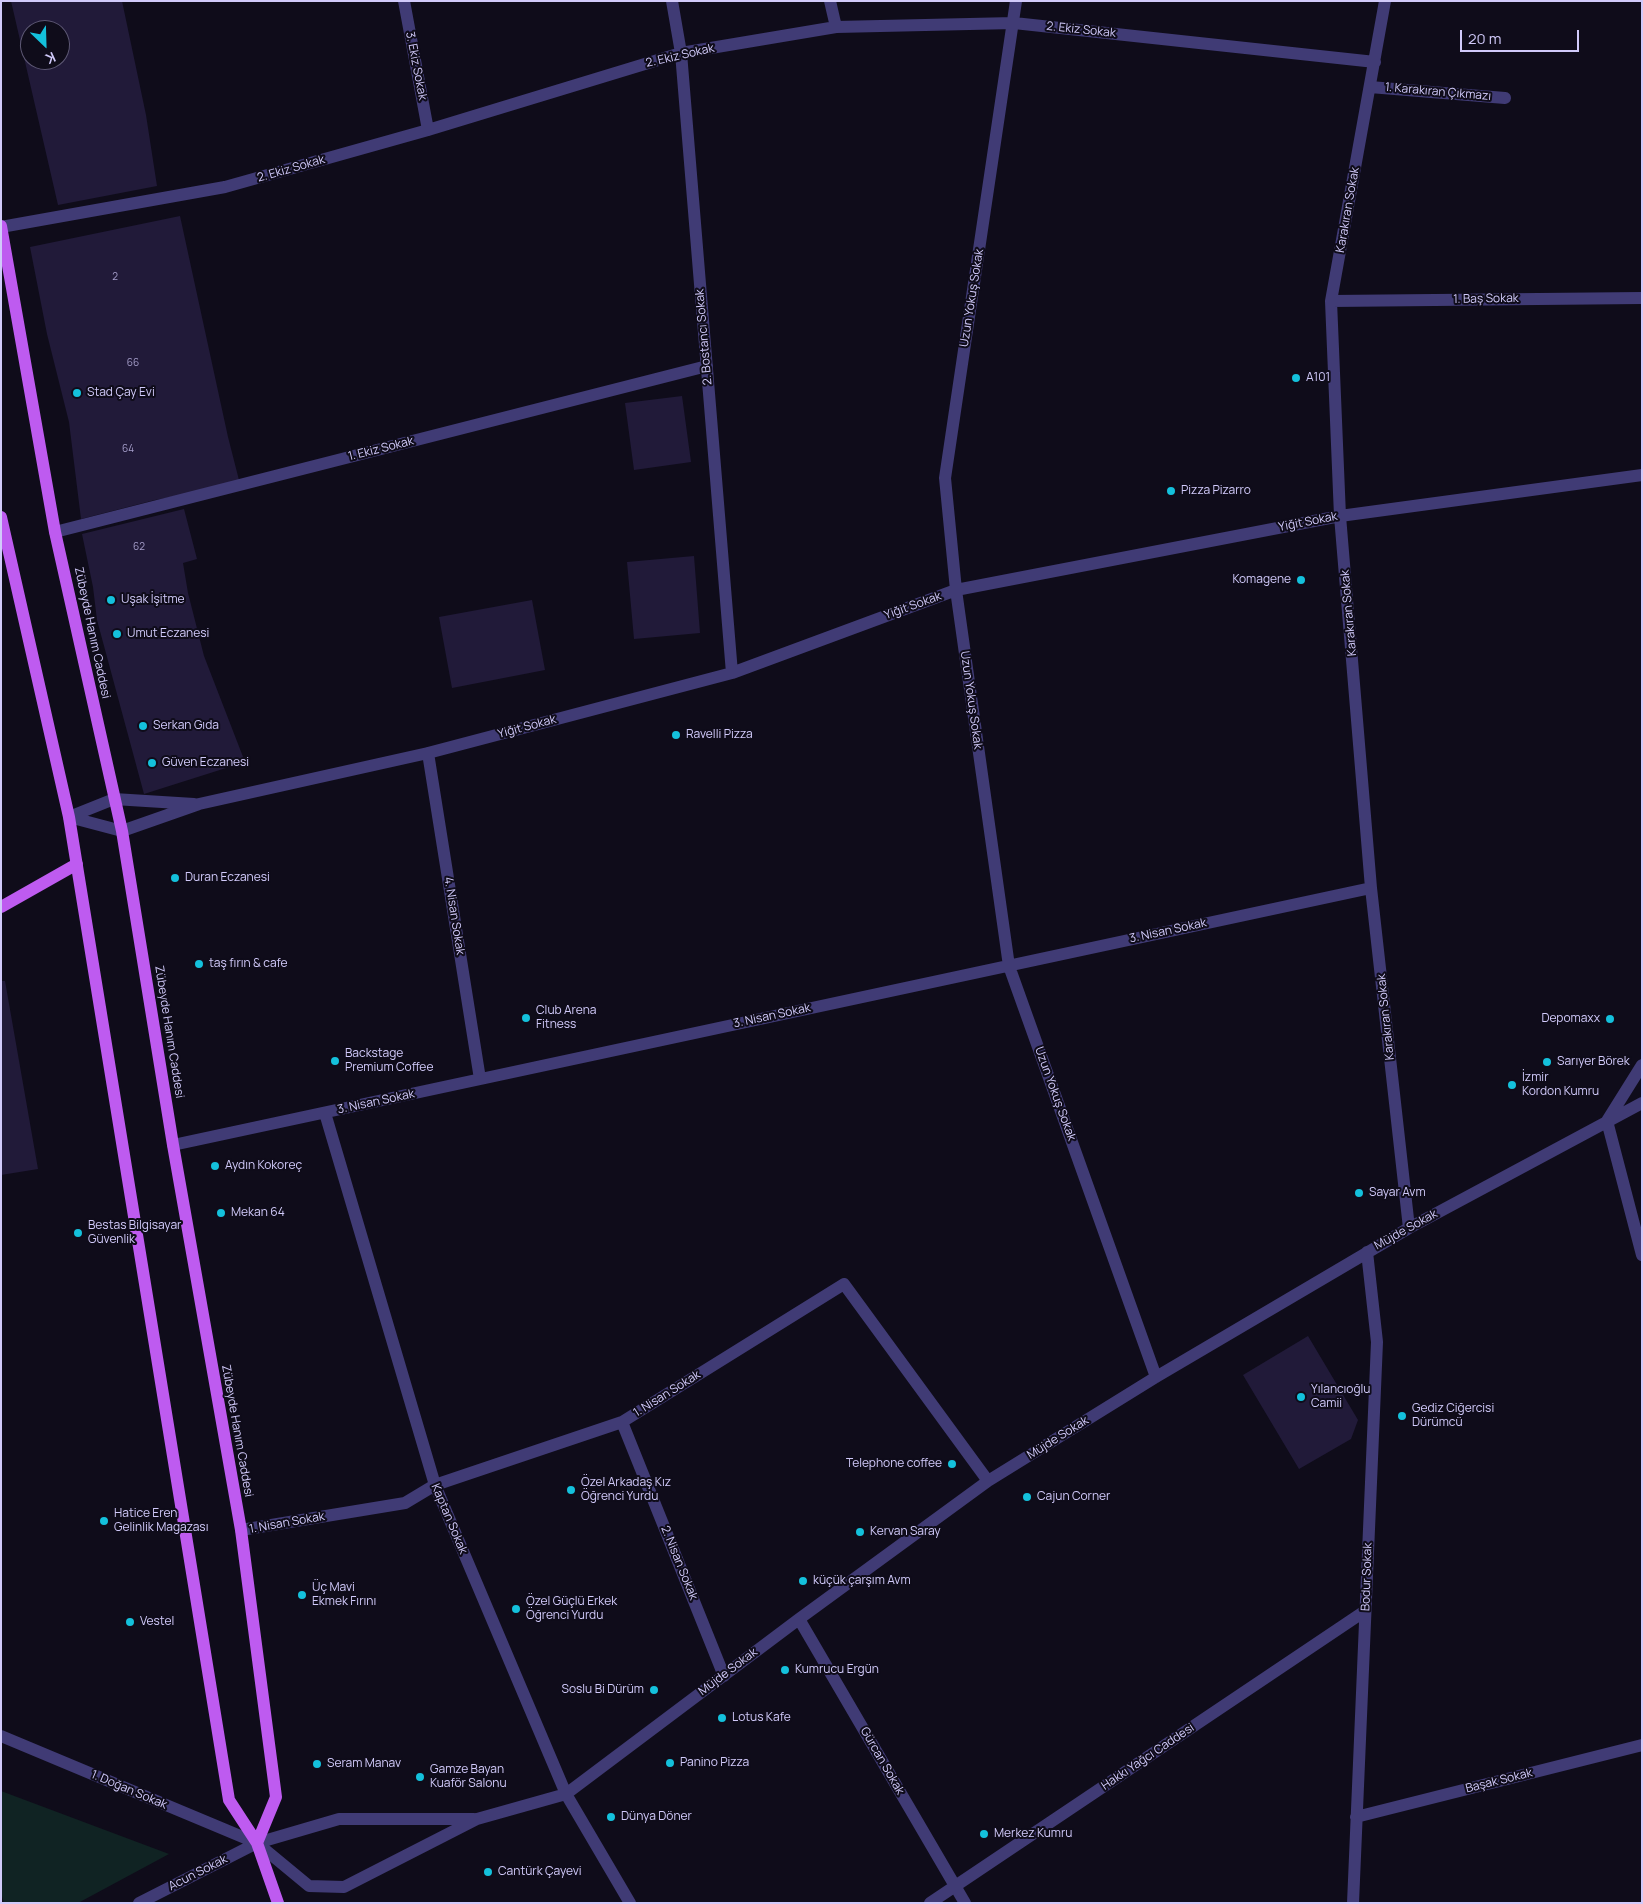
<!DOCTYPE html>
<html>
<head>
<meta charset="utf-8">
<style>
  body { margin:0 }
  #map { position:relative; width:1643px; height:1904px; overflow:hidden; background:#0f0c1a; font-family:Manrope,sans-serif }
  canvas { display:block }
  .frame { position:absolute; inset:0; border:2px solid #d1cafa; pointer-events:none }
  .north { position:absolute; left:20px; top:20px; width:50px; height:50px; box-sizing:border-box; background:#0f0c1a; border:1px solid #5d5874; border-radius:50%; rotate:156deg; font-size:14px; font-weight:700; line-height:20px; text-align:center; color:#d1cafa }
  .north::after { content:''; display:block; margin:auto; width:18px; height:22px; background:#14c1dc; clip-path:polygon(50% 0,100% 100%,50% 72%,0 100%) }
  .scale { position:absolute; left:1460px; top:30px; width:119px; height:22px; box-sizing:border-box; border:2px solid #d1cafa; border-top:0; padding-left:6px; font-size:15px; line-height:18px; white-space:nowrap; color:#d1cafa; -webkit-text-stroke:4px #0f0c1a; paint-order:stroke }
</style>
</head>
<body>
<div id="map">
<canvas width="1643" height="1904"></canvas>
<div class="frame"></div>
<div class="north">K</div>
<div class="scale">20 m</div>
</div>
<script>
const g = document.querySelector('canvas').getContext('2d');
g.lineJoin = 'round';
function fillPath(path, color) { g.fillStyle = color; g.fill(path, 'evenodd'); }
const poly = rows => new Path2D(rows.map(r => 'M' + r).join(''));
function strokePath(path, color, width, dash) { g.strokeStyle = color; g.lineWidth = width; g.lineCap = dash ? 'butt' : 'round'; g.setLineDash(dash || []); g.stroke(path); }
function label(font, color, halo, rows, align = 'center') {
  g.font = font + ' Manrope,sans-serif'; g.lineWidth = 4; g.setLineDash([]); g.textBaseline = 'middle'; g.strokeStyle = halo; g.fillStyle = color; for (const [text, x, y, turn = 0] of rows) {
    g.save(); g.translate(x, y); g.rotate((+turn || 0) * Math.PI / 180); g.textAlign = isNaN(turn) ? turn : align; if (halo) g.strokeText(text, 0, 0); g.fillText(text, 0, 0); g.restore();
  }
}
const green = poly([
  [1,1791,169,1854,78,1903,4,1903,1,1893]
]);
const building = poly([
  [11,1,122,1,146,115,157,186,58,205],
  [30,30,60,30,60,60,30,60],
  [180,216,228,437,240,484,155,500,81,519,69,422,47,334,30,247],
  [682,396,691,462,634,470,625,403],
  [184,509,197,559,183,563,188,593,204,656,245,762,144,794,97,620,93,587,82,534],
  [694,556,700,633,634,639,627,562],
  [532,600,545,670,452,688,439,617],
  [1,981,5,981,38,1169,1,1175],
  [1308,1336,1358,1420,1351,1439,1299,1469,1243,1375]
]);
const minor = poly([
  [404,1,428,130],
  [672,1,681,53,732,673],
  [830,1,836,27],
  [1016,1,945,478,956,590,1009,966,1156,1377],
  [1385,1,1331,301,1340,516,1371,888,1409,1228],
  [1370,87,1505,98],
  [1,227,225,187,428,130,681,53,836,27,1014,23,1375,62],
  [1331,301,1642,298],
  [55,532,707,366],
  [428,753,480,1079],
  [69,817,122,831,199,804,428,753,732,673,956,590,1340,516,1642,475],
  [69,817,114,799,194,804],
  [325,1113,435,1485,566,1794,630,1903],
  [1607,1121,1642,1255],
  [1607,1121,1642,1065],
  [173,1145,1371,888],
  [622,1422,724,1676],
  [241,1530,405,1503,435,1485,622,1422,844,1284,988,1481],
  [799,1619,965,1903],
  [1,1736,257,1843,309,1886,344,1887,477,1819,566,1794,799,1619,988,1481,1156,1377,1409,1228,1642,1103],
  [1356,1817,1642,1745],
  [139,1903,257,1843,339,1819,474,1819],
  [930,1903,1365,1611],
  [1353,1903,1377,1342,1367,1252]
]);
const major = poly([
  [1,226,55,532,122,831,173,1145,241,1530,276,1797,257,1843,278,1903],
  [1,517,69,817,229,1800,257,1843],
  [1,907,77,864]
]);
const markers = [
  [1296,378,5,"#14c1dc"],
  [77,393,5,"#14c1dc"],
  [1171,491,5,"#14c1dc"],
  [1301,580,5,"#14c1dc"],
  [111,600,5,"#14c1dc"],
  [117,634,5,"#14c1dc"],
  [143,726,5,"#14c1dc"],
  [676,735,5,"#14c1dc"],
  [152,763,5,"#14c1dc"],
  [175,878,5,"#14c1dc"],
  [199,964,5,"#14c1dc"],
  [526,1018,5,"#14c1dc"],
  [1610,1019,5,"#14c1dc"],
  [335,1061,5,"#14c1dc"],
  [1547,1062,5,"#14c1dc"],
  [1512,1085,5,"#14c1dc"],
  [215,1166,5,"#14c1dc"],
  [1359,1193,5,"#14c1dc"],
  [221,1213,5,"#14c1dc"],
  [78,1233,5,"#14c1dc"],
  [1301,1397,5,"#14c1dc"],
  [1402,1416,5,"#14c1dc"],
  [952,1464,5,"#14c1dc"],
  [571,1490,5,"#14c1dc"],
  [1027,1497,5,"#14c1dc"],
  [104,1521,5,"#14c1dc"],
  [860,1532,5,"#14c1dc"],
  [803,1581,5,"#14c1dc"],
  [302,1595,5,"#14c1dc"],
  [516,1609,5,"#14c1dc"],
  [130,1622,5,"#14c1dc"],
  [785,1670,5,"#14c1dc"],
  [654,1690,5,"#14c1dc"],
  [722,1718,5,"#14c1dc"],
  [670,1763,5,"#14c1dc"],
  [317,1764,5,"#14c1dc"],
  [420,1777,5,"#14c1dc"],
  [611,1817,5,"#14c1dc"],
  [984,1834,5,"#14c1dc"],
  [488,1872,5,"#14c1dc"]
];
const numberNames = [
  ["2",115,277],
  ["66",133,363],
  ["64",128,449],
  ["62",139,547]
];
const streetNames = [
  ["2. Ekiz Sokak",1081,30,6],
  ["2. Ekiz Sokak",680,56,-13],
  ["3. Ekiz Sokak",416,66,79],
  ["1. Karakıran Çıkmazı",1438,92,5],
  ["2. Ekiz Sokak",291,169,-16],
  ["Karakıran Sokak",1348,210,-80],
  ["Uzun Yokuş Sokak",972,298,-81],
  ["1. Baş Sokak",1486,299,-1],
  ["2. Bostancı Sokak",704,337,-95],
  ["1. Ekiz Sokak",381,449,-14],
  ["Yiğit Sokak",1308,522,-11],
  ["Yiğit Sokak",913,606,-20],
  ["Karakıran Sokak",1349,613,-95],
  ["Zübeyde Hanım Caddesi",92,633,78],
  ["Uzun Yokuş Sokak",971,700,82],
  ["Yiğit Sokak",527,727,-15],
  ["4. Nisan Sokak",454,916,81],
  ["3. Nisan Sokak",1168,931,-12],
  ["3. Nisan Sokak",772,1016,-12],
  ["Karakıran Sokak",1386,1017,-96],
  ["Zübeyde Hanım Caddesi",169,1032,81],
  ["Uzun Yokuş Sokak",1055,1094,70],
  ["3. Nisan Sokak",376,1102,-12],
  ["Müjde Sokak",1406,1230,-29],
  ["1. Nisan Sokak",667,1394,-32],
  ["Zübeyde Hanım Caddesi",237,1431,80],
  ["Müjde Sokak",1058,1438,-32],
  ["Kaptan Sokak",449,1519,67],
  ["1. Nisan Sokak",287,1523,-10],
  ["2. Nisan Sokak",679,1563,68],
  ["Bodur Sokak",1367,1577,-88],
  ["Müjde Sokak",728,1672,-37],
  ["Hakkı Yağcı Caddesi",1148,1757,-34],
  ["Gürcan Sokak",882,1761,60],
  ["Başak Sokak",1499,1781,-14],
  ["1. Doğan Sokak",129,1790,23],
  ["Acun Sokak",198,1873,-27]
];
const poiNames = [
  ["A101",1306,378],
  ["Stad Çay Evi",87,393],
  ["Pizza Pizarro",1181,491],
  ["Komagene",1291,580,"right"],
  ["Uşak İşitme",121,600],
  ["Umut Eczanesi",127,634],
  ["Serkan Gıda",153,726],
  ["Ravelli Pizza",686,735],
  ["Güven Eczanesi",162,763],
  ["Duran Eczanesi",185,878],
  ["taş fırın & cafe",209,964],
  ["Club Arena",536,1011],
  ["Fitness",536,1025],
  ["Depomaxx",1600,1019,"right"],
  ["Backstage",345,1054],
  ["Premium Coffee",345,1068],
  ["Sarıyer Börek",1557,1062],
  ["İzmir",1522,1078],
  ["Kordon Kumru",1522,1092],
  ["Aydın Kokoreç",225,1166],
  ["Sayar Avm",1369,1193],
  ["Mekan 64",231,1213],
  ["Bestas Bilgisayar",88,1226],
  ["Güvenlik",88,1240],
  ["Yılancıoğlu",1311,1390],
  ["Camii",1311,1404],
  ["Gediz Ciğercisi",1412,1409],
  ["Dürümcü",1412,1423],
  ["Telephone coffee",942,1464,"right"],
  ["Özel Arkadaş Kız",581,1483],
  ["Öğrenci Yurdu",581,1497],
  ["Cajun Corner",1037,1497],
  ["Hatice Eren",114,1514],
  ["Gelinlik Magazası",114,1528],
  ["Kervan Saray",870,1532],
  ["küçük çarşım Avm",813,1581],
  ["Üç Mavi",312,1588],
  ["Ekmek Fırını",312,1602],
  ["Özel Güçlü Erkek",526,1602],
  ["Öğrenci Yurdu",526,1616],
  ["Vestel",140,1622],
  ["Kumrucu Ergün",795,1670],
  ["Soslu Bi Dürüm",644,1690,"right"],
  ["Lotus Kafe",732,1718],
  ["Panino Pizza",680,1763],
  ["Seram Manav",327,1764],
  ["Gamze Bayan",430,1770],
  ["Kuaför Salonu",430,1784],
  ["Dünya Döner",621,1817],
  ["Merkez Kumru",994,1834],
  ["Cantürk Çayevi",498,1872]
];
fillPath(green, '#102323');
fillPath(building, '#211a39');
strokePath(minor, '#403b75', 12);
strokePath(major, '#be5bf0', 12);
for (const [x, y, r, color] of markers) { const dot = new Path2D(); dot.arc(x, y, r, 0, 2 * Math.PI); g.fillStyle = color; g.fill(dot); strokePath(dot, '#0f0c1a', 2); }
label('10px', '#a59eca', null, numberNames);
label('12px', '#d1cafa', '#0f0c1a', streetNames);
label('12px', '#d1cafa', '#0f0c1a', poiNames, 'left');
</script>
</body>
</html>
